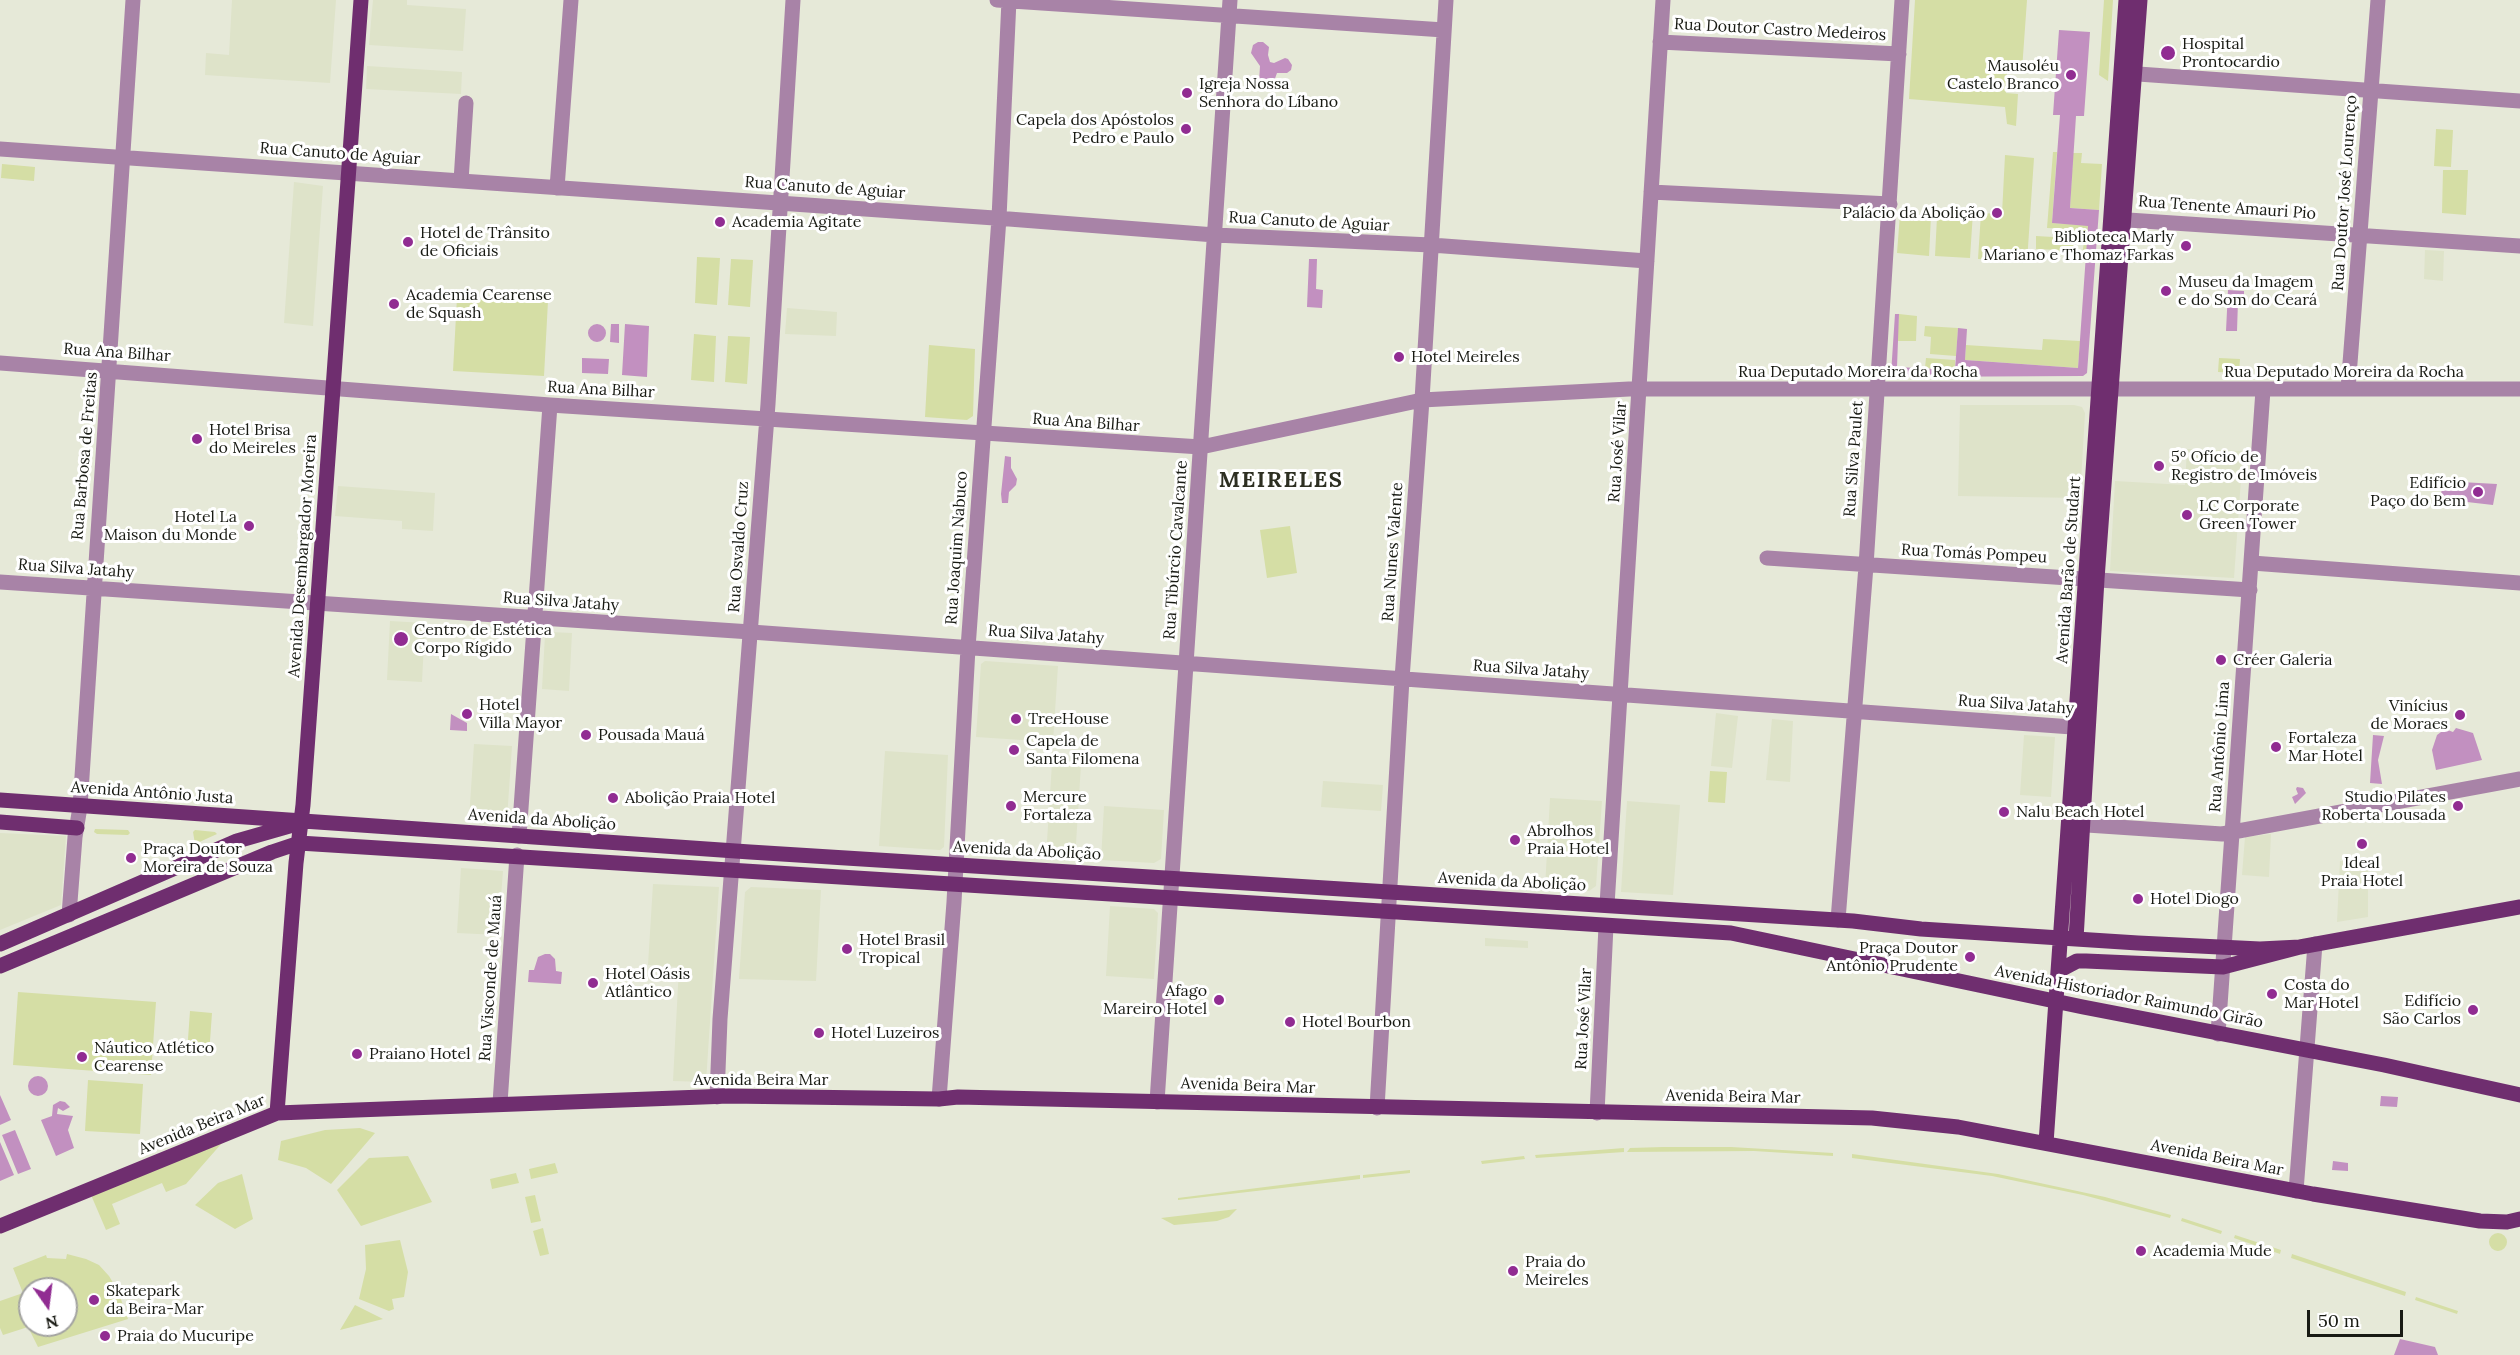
<!DOCTYPE html>
<html>
<head>
<meta charset="utf-8">
<style>
  body { margin:0 }
  #map { position:relative; width:2520px; height:1355px; overflow:hidden; background:#e6e9d8; font-family:Lora,serif }
  canvas { display:block }
  .north { position:absolute; left:18px; top:1277px; width:60px; height:60px; box-sizing:border-box; background:#fff; border:2px solid #a3a3a1; border-radius:50%; rotate:166deg; font-size:16px; font-weight:700; line-height:24px; text-align:center; color:#181a13 }
  .north::after { content:''; display:block; margin:auto; width:21px; height:27px; background:#912c92; clip-path:polygon(50% 0,100% 100%,50% 72%,0 100%) }
  .scale { position:absolute; left:2307px; top:1310px; width:96px; height:27px; box-sizing:border-box; border:3px solid #181a13; border-top:0; padding-left:8px; font-size:18px; line-height:21px; white-space:nowrap; color:#181a13; -webkit-text-stroke:4px #fff; paint-order:stroke }
</style>
</head>
<body>
<div id="map">
<canvas width="2520" height="1355"></canvas>
<div class="north">N</div>
<div class="scale">50 m</div>
</div>
<script>
const g = document.querySelector('canvas').getContext('2d');
g.lineJoin = 'round';
function fillPath(path, color) { g.fillStyle = color; g.fill(path, 'evenodd'); }
const poly = rows => new Path2D(rows.map(r => 'M' + r).join(''));
function strokePath(path, color, width, dash) { g.strokeStyle = color; g.lineWidth = width; g.lineCap = dash ? 'butt' : 'round'; g.setLineDash(dash || []); g.stroke(path); }
function label(font, color, halo, rows, align = 'center') {
  g.font = font + ' Lora,serif'; g.lineWidth = 6; g.setLineDash([]); g.textBaseline = 'middle'; g.strokeStyle = halo; g.fillStyle = color; for (const [text, x, y, turn = 0] of rows) {
    g.save(); g.translate(x, y); g.rotate((+turn || 0) * Math.PI / 180); g.textAlign = isNaN(turn) ? turn : align; if (halo) g.strokeText(text, 0, 0); g.fillText(text, 0, 0); g.restore();
  }
}
const built = poly([
  [232,0,336,0,330,83,205,75,206,53,229,55],
  [373,0,407,0,407,5,466,9,463,51,369,45],
  [367,66,462,72,461,94,366,89],
  [294,182,323,186,313,326,284,323],
  [2425,250,2444,251,2443,281,2424,279],
  [787,308,837,312,836,336,785,334],
  [1960,405,2074,405,2082,407,2085,413,2080,498,1958,496],
  [2187,449,2243,451,2234,578,2110,571,2115,481,2185,485],
  [338,486,435,493,433,531,402,529,402,521,335,516],
  [390,621,425,623,422,682,387,680],
  [550,632,572,633,569,691,542,689,545,635],
  [985,661,1058,666,1053,742,976,737,981,664],
  [1716,713,1738,716,1732,768,1711,766],
  [1772,719,1793,721,1790,782,1766,780],
  [2024,735,2055,737,2051,797,2020,795],
  [474,744,512,746,507,819,504,821,469,819],
  [885,751,948,755,944,847,940,850,879,846],
  [1052,763,1081,765,1075,859,1046,857],
  [1323,781,1383,785,1381,811,1321,807],
  [1550,798,1602,801,1596,886,1589,891,1545,888],
  [1627,801,1680,805,1673,895,1621,892],
  [1104,806,1164,810,1161,859,1154,863,1101,860],
  [0,833,66,836,61,905,0,930],
  [2271,834,2269,877,2242,875,2245,837],
  [2340,861,2347,861,2347,868,2368,864,2368,917,2337,922],
  [461,868,503,871,498,935,457,933],
  [653,884,719,887,706,1082,673,1081,679,967,648,965],
  [751,887,821,890,816,981,739,979,745,892],
  [1110,906,1154,909,1158,913,1154,979,1106,976],
  [1485,938,1528,941,1528,948,1485,946]
]);
const green = poly([
  [1915,0,2027,0,2022,70,2007,69,2006,93,2018,94,2016,126,2007,124,2005,107,1909,99],
  [2104,0,2113,0,2108,81,2099,75],
  [2436,129,2453,130,2451,167,2434,166],
  [2053,152,2057,152,2052,223,2088,225,2086,263,2076,262,2082,255,2084,242,2077,231,2071,229,2047,228],
  [2073,153,2082,153,2081,163,2102,164,2099,210,2070,208],
  [2005,155,2034,158,2027,262,1978,259,1981,213,2002,214],
  [2,164,35,167,34,181,1,178],
  [2443,170,2468,170,2466,215,2442,213],
  [1952,211,1973,212,1970,258,1935,256,1937,217,1951,218],
  [1900,214,1931,216,1929,256,1897,253],
  [2036,236,2070,238,2074,241,2074,252,2068,256,2060,255,2058,250,2036,249],
  [697,257,720,258,717,305,695,303],
  [731,259,753,260,750,307,728,305],
  [457,297,548,301,544,376,453,371],
  [1899,314,1917,316,1916,341,1897,341],
  [1925,326,1958,328,1956,356,1930,354,1931,337,1924,336],
  [694,334,716,336,714,382,691,380],
  [728,336,750,337,747,384,725,382],
  [2043,339,2080,341,2078,368,1965,360,1966,345,2042,350],
  [929,345,975,349,973,416,967,420,925,417],
  [1926,358,1955,360,1955,370,1925,368],
  [2219,358,2240,359,2239,373,2218,372],
  [1290,526,1297,573,1267,578,1260,530],
  [1710,771,1727,772,1725,803,1708,802],
  [95,829,128,830,130,833,128,835,97,834,94,832],
  [195,830,215,832,217,834,195,844,193,832],
  [18,992,156,1002,151,1075,13,1065],
  [190,1011,212,1013,209,1055,187,1053],
  [88,1080,143,1084,140,1134,85,1131],
  [360,1128,375,1133,331,1184,306,1168,278,1160,281,1141,325,1130],
  [222,1143,186,1184,166,1192,162,1183,112,1204,120,1224,106,1230,91,1195],
  [1663,1147,1731,1147,1833,1153,1833,1156,1754,1151,1627,1152,1630,1148],
  [1624,1148,1624,1152,1536,1158,1535,1155],
  [1852,1154,1998,1174,2105,1197,2171,1215,2170,1218,2083,1195,1992,1176,1852,1158],
  [408,1156,432,1202,361,1226,337,1190,369,1158],
  [1524,1156,1525,1159,1482,1164,1481,1161],
  [555,1163,558,1173,531,1179,529,1169],
  [1410,1170,1410,1173,1363,1178,1363,1175],
  [516,1173,519,1183,492,1189,490,1179],
  [242,1174,253,1219,235,1229,195,1205,218,1183],
  [1360,1175,1360,1179,1178,1200,1178,1198],
  [535,1195,541,1221,531,1223,525,1197],
  [1237,1209,1229,1217,1217,1221,1174,1225,1161,1218],
  [2182,1218,2222,1231,2221,1234,2181,1221],
  [543,1228,549,1254,540,1256,533,1231],
  '2489 1242a9 9 0 1 1 18 0a9 9 0 1 1-18 0Z',
  [2235,1235,2281,1250,2280,1254,2234,1238],
  [400,1240,408,1272,404,1297,392,1299,394,1309,389,1311,359,1299,366,1269,365,1245],
  [67,1254,86,1259,99,1265,109,1276,118,1291,128,1319,38,1347,28,1327,3,1335,0,1328,0,1301,23,1293,13,1268,46,1255,47,1258,66,1259],
  [30,1289,66,1289,66,1325,30,1325],
  [2292,1254,2406,1292,2405,1296,2291,1258],
  [2416,1297,2458,1311,2457,1314,2415,1300],
  [355,1305,383,1319,340,1330]
]);
const water = poly([
  [2059,30,2090,32,2084,116,2076,116,2070,208,2099,210,2087,373,2083,376,1894,377,1891,374,1895,314,1899,314,1897,367,1955,370,1958,328,1967,329,1965,360,2078,368,2088,226,2052,223,2060,115,2053,115],
  [1258,42,1263,42,1269,47,1268,55,1270,62,1274,63,1285,58,1288,59,1292,65,1291,70,1287,73,1277,73,1273,84,1268,87,1263,88,1259,82,1260,66,1251,53,1253,45],
  [1309,259,1317,259,1316,289,1323,290,1322,308,1307,307],
  [2228,290,2244,291,2244,301,2238,301,2237,331,2226,331],
  [611,324,619,324,619,343,610,342],
  [625,324,649,326,647,377,622,375],
  '588 333a9 9 0 1 1 18 0a9 9 0 1 1-18 0Z',
  [582,358,609,359,608,374,582,373],
  [1005,456,1011,457,1011,468,1017,479,1016,485,1009,492,1008,503,1002,503,1001,494],
  [2442,481,2497,484,2493,505,2441,499],
  [451,714,467,723,467,731,450,730],
  [2456,728,2473,733,2482,760,2436,770,2432,750,2437,735,2445,729,2453,732],
  [2373,735,2384,736,2378,760,2382,784,2370,783],
  [2297,787,2303,788,2306,793,2295,804,2292,797,2298,794,2296,789],
  [545,954,550,954,555,959,556,971,562,972,561,984,528,982,529,970,534,970,538,957],
  '28 1086a10 10 0 1 1 20 0a10 10 0 1 1-20 0Z',
  [0,1095,11,1120,0,1125],
  [2381,1096,2398,1097,2397,1107,2380,1106],
  [60,1101,65,1102,70,1107,63,1111,58,1108,57,1114,73,1116,68,1130,74,1148,56,1156,41,1120,52,1116,53,1105],
  [15,1130,31,1169,18,1174,2,1135],
  [0,1142,14,1175,0,1181],
  [2333,1161,2348,1163,2348,1171,2332,1170],
  [2400,1339,2435,1347,2438,1355,2394,1355]
]);
const minor = poly([
  [997,0,1444,30],
  [1660,42,1899,54],
  [2124,73,2520,101],
  [0,149,1009,219,1215,235,1431,245,1647,261],
  [461,181,466,103],
  [557,188,571,0],
  [1651,192,1890,204],
  [2113,219,2520,246],
  [0,363,550,405,1201,447,1422,400,1629,389,2520,389],
  [2348,389,2378,0],
  [1767,558,2250,590],
  [2252,563,2520,583],
  [0,582,751,632,2086,728],
  [2072,824,2222,834,2520,779],
  [519,836,550,405],
  [1607,905,1663,0],
  [69,915,75,837,80,807,133,0],
  [1838,920,1866,566,1902,0],
  [2218,1034,2263,390],
  [717,1097,720,1019,768,404,793,0],
  [939,1099,954,902,968,648,999,218,1009,0],
  [1157,1102,1230,0],
  [500,1103,517,855],
  [1377,1108,1402,679,1422,400,1446,0],
  [1597,1113,1606,926],
  [2296,1191,2315,944]
]);
const major = poly([
  [0,800,750,852,1853,921,1921,929,2138,943,2260,949,2300,947],
  [0,822,77,828],
  [2076,939,2097,579,2140,0],
  [0,944,237,841,293,825],
  [0,966,272,852,299,843,315,844,1731,933,2083,1007,2384,1065,2520,1095],
  [2060,970,2077,961,2086,961,2223,967,2300,947,2520,907],
  [277,1113,296,863,303,805,361,0],
  [2046,1143,2126,0],
  [0,1226,277,1113,729,1096,939,1099,958,1097,1872,1118,1958,1127,2313,1194,2480,1221,2507,1222,2520,1219]
]);
const markers = [
  [2168,53,8,"#912c92"],
  [2071,75,6,"#912c92"],
  [1187,93,6,"#912c92"],
  [1186,129,6,"#912c92"],
  [1997,213,6,"#912c92"],
  [720,222,6,"#912c92"],
  [408,242,6,"#912c92"],
  [2186,246,6,"#912c92"],
  [2166,291,6,"#912c92"],
  [394,304,6,"#912c92"],
  [1399,357,6,"#912c92"],
  [197,439,6,"#912c92"],
  [2159,466,6,"#912c92"],
  [2478,492,6,"#912c92"],
  [2187,515,6,"#912c92"],
  [249,526,6,"#912c92"],
  [401,639,8,"#912c92"],
  [2221,660,6,"#912c92"],
  [467,714,6,"#912c92"],
  [2460,715,6,"#912c92"],
  [1016,719,6,"#912c92"],
  [586,735,6,"#912c92"],
  [2276,747,6,"#912c92"],
  [1014,750,6,"#912c92"],
  [613,798,6,"#912c92"],
  [1011,806,6,"#912c92"],
  [2458,806,6,"#912c92"],
  [2004,812,6,"#912c92"],
  [1515,840,6,"#912c92"],
  [2362,844,6,"#912c92"],
  [131,858,6,"#912c92"],
  [2138,899,6,"#912c92"],
  [847,949,6,"#912c92"],
  [1970,957,6,"#912c92"],
  [593,983,6,"#912c92"],
  [2272,994,6,"#912c92"],
  [1219,1000,6,"#912c92"],
  [2473,1010,6,"#912c92"],
  [1290,1022,6,"#912c92"],
  [819,1033,6,"#912c92"],
  [357,1054,6,"#912c92"],
  [82,1057,6,"#912c92"],
  [2141,1251,6,"#912c92"],
  [1513,1271,6,"#912c92"],
  [94,1300,6,"#912c92"],
  [105,1336,6,"#912c92"]
];
const streetNames = [
  ["Rua Doutor Castro Medeiros",1780,30,3],
  ["Rua Canuto de Aguiar",340,154,4],
  ["Rua Canuto de Aguiar",825,188,4],
  ["Rua Doutor José Lourenço",2345,193,-86],
  ["Rua Tenente Amauri Pio",2227,208,4],
  ["Rua Canuto de Aguiar",1309,222,3],
  ["Rua Ana Bilhar",117,353,4],
  ["Rua Deputado Moreira da Rocha",1858,372],
  ["Rua Deputado Moreira da Rocha",2344,372],
  ["Rua Ana Bilhar",601,390,3],
  ["Rua Ana Bilhar",1086,423,4],
  ["Rua José Vilar",1618,452,-86],
  ["Rua Barbosa de Freitas",85,456,-85],
  ["Rua Silva Paulet",1854,459,-86],
  ["Rua Osvaldo Cruz",739,547,-86],
  ["Rua Joaquim Nabuco",957,548,-86],
  ["Rua Tibúrcio Cavalcante",1176,550,-86],
  ["Rua Nunes Valente",1393,552,-86],
  ["Rua Tomás Pompeu",1974,554,3],
  ["Avenida Desembargador Moreira",303,556,-86],
  ["Rua Silva Jatahy",76,569,4],
  ["Avenida Barão de Studart",2069,570,-86],
  ["Rua Silva Jatahy",561,602,4],
  ["Rua Silva Jatahy",1046,635,4],
  ["Rua Silva Jatahy",1531,670,4],
  ["Rua Silva Jatahy",2016,705,4],
  ["Rua Antônio Lima",2220,747,-86],
  ["Avenida Antônio Justa",152,793,4],
  ["Avenida da Abolição",542,820,4],
  ["Avenida da Abolição",1027,851,3],
  ["Avenida da Abolição",1512,882,3],
  ["Rua Visconde de Mauá",491,978,-86],
  ["Avenida Historiador Raimundo Girão",2129,997,11],
  ["Rua José Vilar",1584,1019,-87],
  ["Avenida Beira Mar",761,1080],
  ["Avenida Beira Mar",1248,1086,2],
  ["Avenida Beira Mar",1733,1097,1],
  ["Avenida Beira Mar",202,1125,-22],
  ["Avenida Beira Mar",2217,1158,11]
];
const poiNames = [
  ["Hospital",2182,44],
  ["Prontocardio",2182,62],
  ["Mausoléu",2059,66,"right"],
  ["Castelo Branco",2059,84,"right"],
  ["Igreja Nossa",1199,84],
  ["Senhora do Líbano",1199,102],
  ["Capela dos Apóstolos",1174,120,"right"],
  ["Pedro e Paulo",1174,138,"right"],
  ["Palácio da Abolição",1985,213,"right"],
  ["Academia Agitate",732,222],
  ["Hotel de Trânsito",420,233],
  ["de Oficiais",420,251],
  ["Biblioteca Marly",2174,237,"right"],
  ["Mariano e Thomaz Farkas",2174,255,"right"],
  ["Museu da Imagem",2178,282],
  ["e do Som do Ceará",2178,300],
  ["Academia Cearense",406,295],
  ["de Squash",406,313],
  ["Hotel Meireles",1411,357],
  ["Hotel Brisa",209,430],
  ["do Meireles",209,448],
  ["5º Ofício de",2171,457],
  ["Registro de Imóveis",2171,475],
  ["Edifício",2466,483,"right"],
  ["Paço do Bem",2466,501,"right"],
  ["LC Corporate",2199,506],
  ["Green Tower",2199,524],
  ["Hotel La",237,517,"right"],
  ["Maison du Monde",237,535,"right"],
  ["Centro de Estética",414,630],
  ["Corpo Rígido",414,648],
  ["Créer Galeria",2233,660],
  ["Hotel",479,705],
  ["Villa Mayor",479,723],
  ["Vinícius",2448,706,"right"],
  ["de Moraes",2448,724,"right"],
  ["TreeHouse",1028,719],
  ["Pousada Mauá",598,735],
  ["Fortaleza",2288,738],
  ["Mar Hotel",2288,756],
  ["Capela de",1026,741],
  ["Santa Filomena",1026,759],
  ["Mercure",1023,797],
  ["Fortaleza",1023,815],
  ["Studio Pilates",2446,797,"right"],
  ["Roberta Lousada",2446,815,"right"],
  ["Abolição Praia Hotel",625,798],
  ["Nalu Beach Hotel",2016,812],
  ["Abrolhos",1527,831],
  ["Praia Hotel",1527,849],
  ["Praça Doutor",143,849],
  ["Moreira de Souza",143,867],
  ["Ideal",2362,863,"center"],
  ["Praia Hotel",2362,881,"center"],
  ["Hotel Diogo",2150,899],
  ["Hotel Brasil",859,940],
  ["Tropical",859,958],
  ["Praça Doutor",1958,948,"right"],
  ["Antônio Prudente",1958,966,"right"],
  ["Hotel Oásis",605,974],
  ["Atlântico",605,992],
  ["Costa do",2284,985],
  ["Mar Hotel",2284,1003],
  ["Afago",1207,991,"right"],
  ["Mareiro Hotel",1207,1009,"right"],
  ["Edifício",2461,1001,"right"],
  ["São Carlos",2461,1019,"right"],
  ["Hotel Bourbon",1302,1022],
  ["Hotel Luzeiros",831,1033],
  ["Náutico Atlético",94,1048],
  ["Cearense",94,1066],
  ["Praiano Hotel",369,1054],
  ["Academia Mude",2153,1251],
  ["Praia do",1525,1262],
  ["Meireles",1525,1280],
  ["Skatepark",106,1291],
  ["da Beira-Mar",106,1309],
  ["Praia do Mucuripe",117,1336]
];
const districtNames = [
  ["MEIRELES",1281,481]
];
fillPath(built, '#dee3c9');
fillPath(green, '#d5dea5');
fillPath(water, '#c290c0');
strokePath(minor, '#a883a7', 15);
strokePath(major, '#6f2e6f', 15);
for (const [x, y, r, color] of markers) { const dot = new Path2D(); dot.arc(x, y, r, 0, 2 * Math.PI); g.fillStyle = color; g.fill(dot); strokePath(dot, '#fff', 2); }
label('16px', '#181a13', '#fff', streetNames);
label('16px', '#181a13', '#fff', poiNames, 'left');
g.letterSpacing = '1.5px';
label('bold 22px', '#2d2f21', '#fff', districtNames);
g.letterSpacing = '0px';
</script>
</body>
</html>
